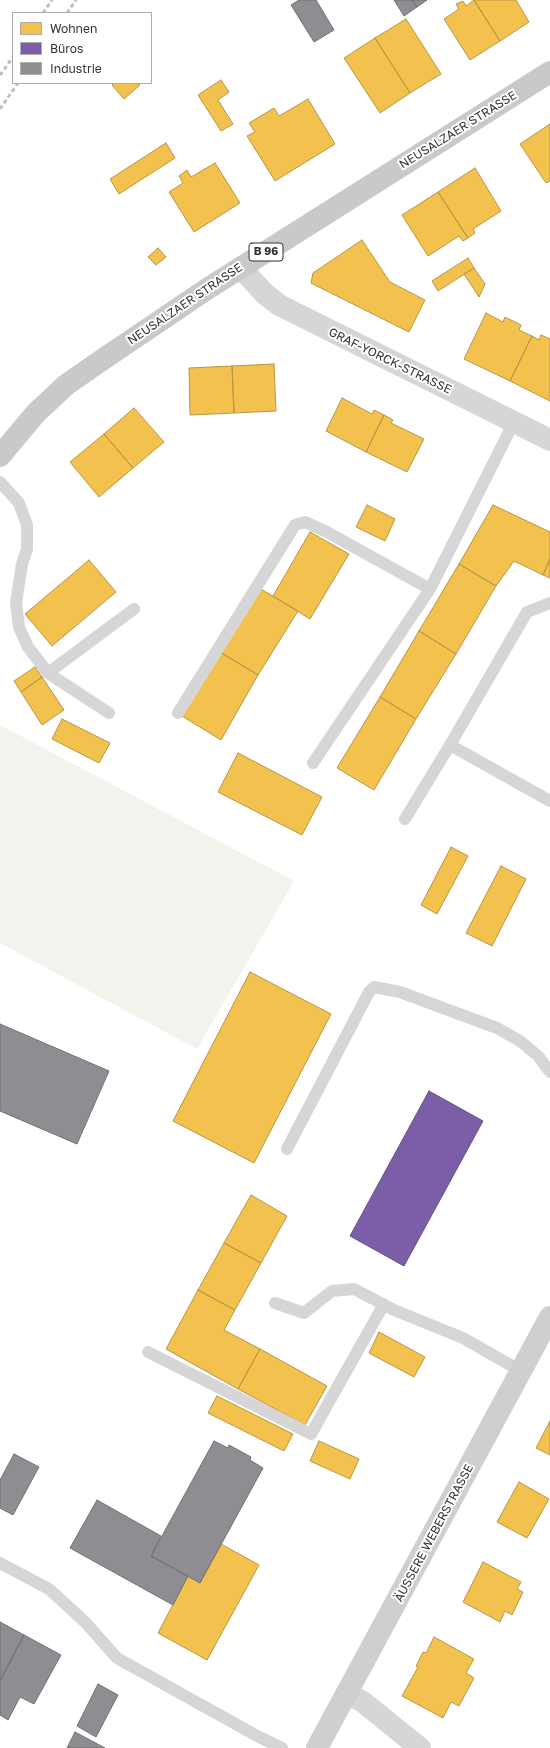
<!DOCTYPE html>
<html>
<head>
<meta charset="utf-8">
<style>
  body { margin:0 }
  #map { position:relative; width:550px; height:1748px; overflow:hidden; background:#fff; font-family:"Golos Text",sans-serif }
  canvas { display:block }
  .legend { position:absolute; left:12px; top:12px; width:140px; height:72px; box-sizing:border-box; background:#fff; border:1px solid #adadad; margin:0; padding:5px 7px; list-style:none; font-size:12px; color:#323232 }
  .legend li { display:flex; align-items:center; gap:8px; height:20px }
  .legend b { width:20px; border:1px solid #adadad }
</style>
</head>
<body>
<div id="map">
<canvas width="550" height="1748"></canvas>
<ul class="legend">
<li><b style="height:11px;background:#f2c14e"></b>Wohnen</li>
<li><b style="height:11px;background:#7b5ea7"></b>Büros</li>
<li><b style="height:11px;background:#8d8d92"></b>Industrie</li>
</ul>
</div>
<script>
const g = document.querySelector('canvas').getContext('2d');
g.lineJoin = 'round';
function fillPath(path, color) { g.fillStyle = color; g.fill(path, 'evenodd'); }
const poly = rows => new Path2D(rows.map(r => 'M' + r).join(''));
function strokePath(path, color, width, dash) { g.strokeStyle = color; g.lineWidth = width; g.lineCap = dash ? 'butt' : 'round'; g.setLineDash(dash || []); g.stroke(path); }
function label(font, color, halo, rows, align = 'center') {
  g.font = font + ' "Golos Text",sans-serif'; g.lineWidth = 4; g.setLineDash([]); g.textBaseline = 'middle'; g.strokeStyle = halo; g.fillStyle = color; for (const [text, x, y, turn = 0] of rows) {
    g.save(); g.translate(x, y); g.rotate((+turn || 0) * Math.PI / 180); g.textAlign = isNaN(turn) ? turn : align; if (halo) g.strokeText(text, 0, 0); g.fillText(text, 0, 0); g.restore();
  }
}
const green = poly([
  [0,725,294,881,197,1049,0,943]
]);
const homes = poly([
  [474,0,516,0,529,22,500,41,474,0],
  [474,0,500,41,470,60,444,19,459,9,456,4,463,1,466,6,474,0],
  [406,19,441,74,410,93,375,38,406,19],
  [375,38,410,93,380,113,344,58,375,38],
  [221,80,229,92,218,100,233,124,221,131,198,95,221,80],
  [114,83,137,83,140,85,124,99,112,85,114,83],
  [308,99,335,144,275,181,247,136,255,132,249,123,274,108,279,116,308,99],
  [550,124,550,181,546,183,520,144,550,124],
  [166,143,175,158,119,194,110,179,166,143],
  [215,163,240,203,194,232,169,192,183,183,179,176,187,170,191,177,215,163],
  [475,168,501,211,473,229,475,233,468,238,438,192,475,168],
  [438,192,468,238,463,241,459,236,428,256,402,215,438,192],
  [362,240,390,282,425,300,409,332,311,283,313,273,362,240],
  [158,248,166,257,156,265,148,257,158,248],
  [468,258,474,268,438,291,432,281,468,258],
  [474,268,485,284,479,297,464,274,474,268],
  [486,313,503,322,505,317,521,325,519,330,532,336,510,381,464,359,486,313],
  [541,335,550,339,550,401,510,381,532,336,539,340,541,335],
  [274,364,276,411,234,413,232,366,274,364],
  [232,366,234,413,190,415,189,368,232,366],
  [342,398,372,414,374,410,384,415,366,452,326,431,342,398],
  [134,408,164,442,133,468,104,434,134,408],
  [384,415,393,420,391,423,424,439,407,472,366,452,384,415],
  [104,434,133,468,99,497,70,462,104,434],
  [367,505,395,519,385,541,356,527,367,505],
  [493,505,550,532,550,559,543,575,514,561,496,586,459,564,493,505],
  [310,532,349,554,310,619,273,596,310,532],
  [550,559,550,578,543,575,550,559],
  [89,560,116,592,52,646,25,614,89,560],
  [459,564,496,586,456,654,419,631,459,564],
  [259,588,298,611,258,675,220,652,259,588],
  [419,631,456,654,416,719,380,697,419,631],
  [220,652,258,675,221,740,182,716,220,652],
  [35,667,42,677,21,692,14,681,35,667],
  [42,677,64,710,42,725,21,692,42,677],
  [380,697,416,719,374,790,337,768,380,697],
  [62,719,110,743,99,763,52,739,62,719],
  [238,753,322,797,302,835,218,792,238,753],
  [451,847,468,856,437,914,421,905,451,847],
  [501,866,526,879,492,946,466,933,501,866],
  [250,972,331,1014,254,1163,173,1121,250,972],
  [251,1195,287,1216,261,1263,224,1243,251,1195],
  [224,1243,261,1263,235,1310,198,1290,224,1243],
  [198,1290,235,1310,224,1330,260,1349,238,1389,166,1349,198,1290],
  [379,1332,425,1357,414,1377,369,1353,379,1332],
  [260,1349,327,1386,305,1425,238,1389,260,1349],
  [217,1396,293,1434,284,1451,208,1413,217,1396],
  [550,1421,550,1455,536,1448,550,1421],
  [319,1441,359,1459,350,1479,310,1461,319,1441],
  [519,1482,549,1499,527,1538,497,1522,519,1482],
  [221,1544,259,1565,207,1660,158,1633,188,1576,200,1583,221,1544],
  [483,1562,521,1582,517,1589,523,1592,512,1615,505,1611,500,1622,463,1602,483,1562],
  [434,1637,474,1659,466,1673,474,1678,459,1706,451,1702,443,1718,402,1696,418,1667,416,1666,423,1652,426,1653,434,1637]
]);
const offices = poly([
  [429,1091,483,1121,404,1266,350,1236,429,1091]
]);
const industry = poly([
  [299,0,316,0,334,30,314,42,291,5,299,0],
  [394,0,412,0,417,7,404,16,394,0],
  [412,0,427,0,417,7,412,0],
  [0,1024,109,1071,77,1144,0,1111,0,1024],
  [214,1441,228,1448,229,1445,251,1457,250,1460,263,1468,200,1583,151,1556,214,1441],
  [14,1454,39,1467,13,1515,0,1508,0,1480,14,1454],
  [97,1500,161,1536,151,1556,188,1576,173,1605,70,1548,97,1500],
  [0,1622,24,1635,0,1681,0,1622],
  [24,1635,61,1655,34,1704,20,1697,8,1720,0,1715,0,1681,24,1635],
  [98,1684,118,1695,96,1737,77,1726,98,1684],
  [75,1732,105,1748,67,1748,75,1732]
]);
const service = poly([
  [0,482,19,503,27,525,27,549,22,564,16,603,19,627,28,647,48,673,109,713],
  [48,673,134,609],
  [178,713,295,525,305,522,325,531,430,589],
  [450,745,550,801],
  [313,763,430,589,514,422],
  [405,819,450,745,527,612,550,603],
  [287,1149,369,992,374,987,400,992,497,1028,520,1041,538,1056,550,1072],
  [275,1303,304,1313,332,1291,354,1289,394,1310,463,1338,521,1371],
  [148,1352,311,1434,384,1304],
  [0,1563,49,1589,85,1622,117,1658,259,1737,282,1748]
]);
const minor = poly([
  [241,268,265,294,279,305,550,440],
  [347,1693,363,1702,420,1748]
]);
const secondary = poly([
  [317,1748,550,1317]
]);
const primary = poly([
  [0,456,36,413,66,385,99,362,207,289,550,72]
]);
const rail = poly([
  [43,13,52,0],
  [67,13,76,0],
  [0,75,13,57],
  [0,109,18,83]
]);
const shields = [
  [266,252,34]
];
const shieldNames = [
  ["B 96",266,252]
];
const streetNames = [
  ["NEUSALZAER STRASSE",458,130,-32],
  ["NEUSALZAER STRASSE",185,304,-34],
  ["GRAF-YORCK-STRASSE",390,361,26],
  ["ÄUSSERE WEBERSTRASSE",434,1533,-62]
];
fillPath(green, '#f0f4ed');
fillPath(homes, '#f2c14e');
strokePath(homes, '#b89646', 1);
fillPath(offices, '#7b5ea7');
strokePath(offices, '#655184', 1);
fillPath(industry, '#8d8d92');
strokePath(industry, '#727275', 1);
strokePath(service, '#d6d6d6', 12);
strokePath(minor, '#d6d6d6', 22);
strokePath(secondary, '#cfcfcf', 22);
strokePath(primary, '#c9c9c9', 22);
strokePath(rail, '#bebebe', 3, [4, 3]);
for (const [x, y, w] of shields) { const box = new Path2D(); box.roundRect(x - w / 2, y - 9, w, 18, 3); g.fillStyle = '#fff'; g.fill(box); strokePath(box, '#323232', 1); }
label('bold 11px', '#323232', null, shieldNames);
label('12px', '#323232', '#fff', streetNames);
</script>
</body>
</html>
